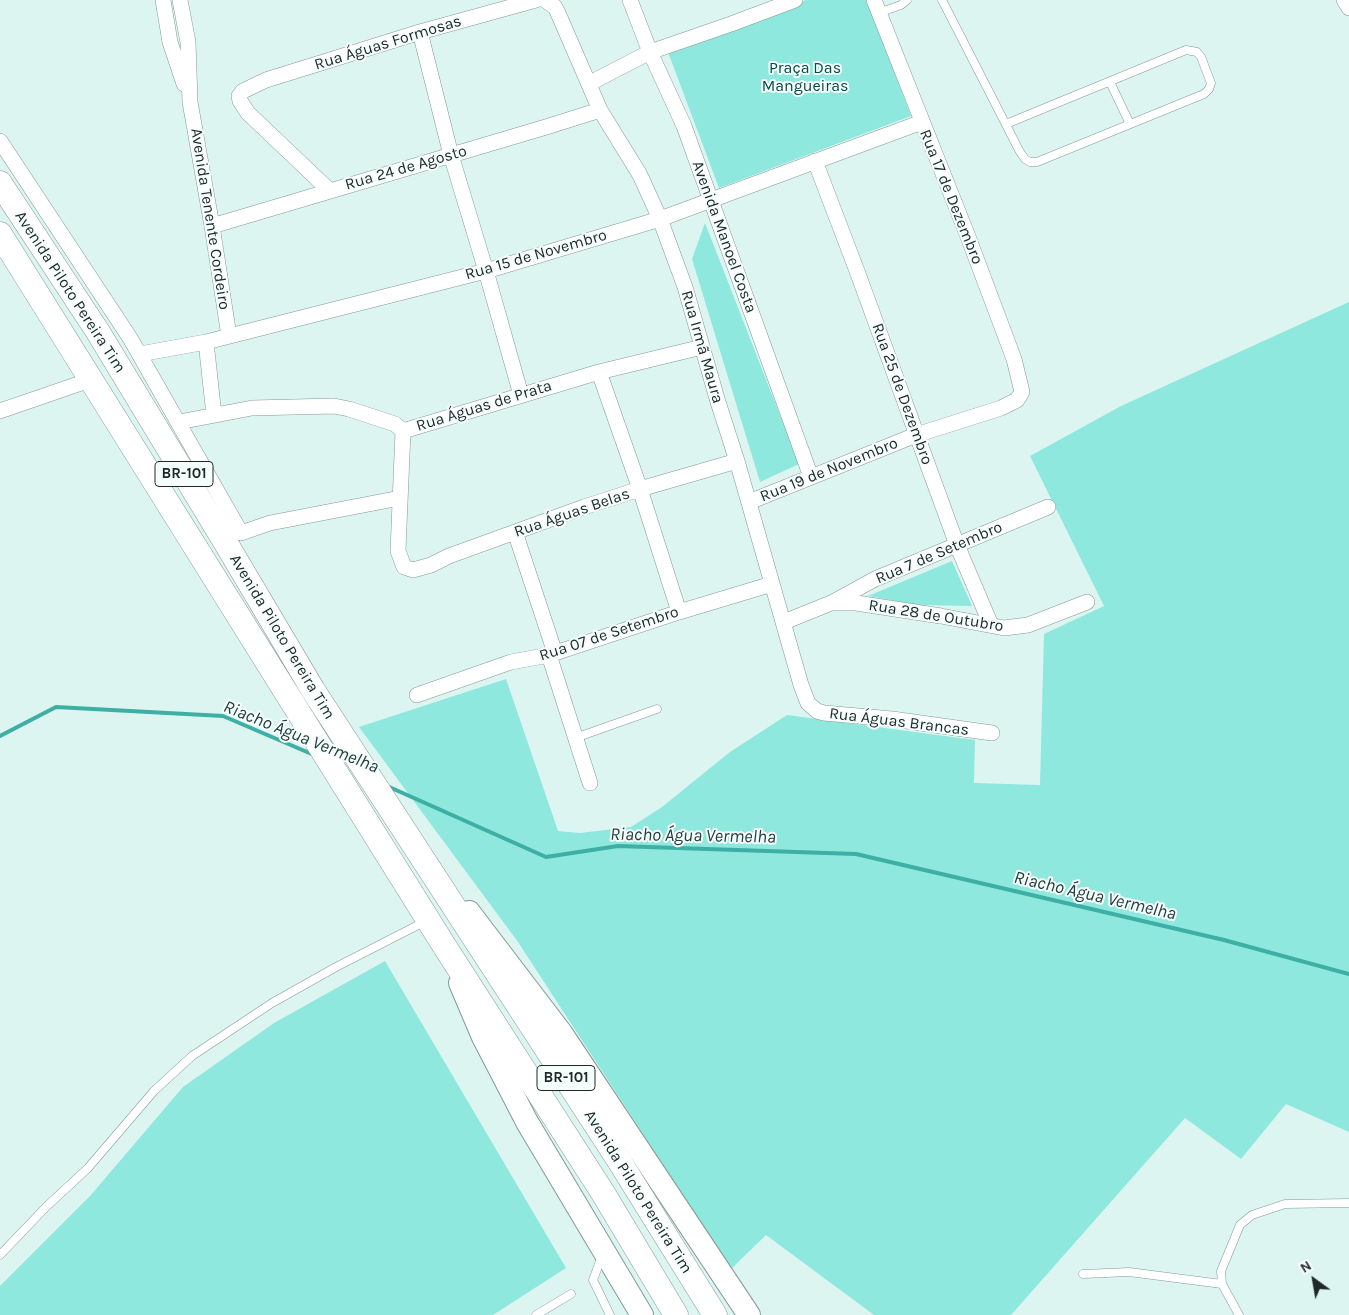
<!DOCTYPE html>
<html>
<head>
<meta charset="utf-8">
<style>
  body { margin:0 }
  #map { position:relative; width:1349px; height:1315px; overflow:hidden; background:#dcf5f1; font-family:Karla,sans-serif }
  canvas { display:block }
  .north { position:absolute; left:1289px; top:1255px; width:50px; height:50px; -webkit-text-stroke:4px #f5fefd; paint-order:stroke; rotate:328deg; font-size:14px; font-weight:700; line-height:20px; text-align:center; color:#1f2827 }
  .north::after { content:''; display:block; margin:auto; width:18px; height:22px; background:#1f2827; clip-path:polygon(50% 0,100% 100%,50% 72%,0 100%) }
</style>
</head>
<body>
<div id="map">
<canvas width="1349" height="1315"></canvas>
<div class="north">N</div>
</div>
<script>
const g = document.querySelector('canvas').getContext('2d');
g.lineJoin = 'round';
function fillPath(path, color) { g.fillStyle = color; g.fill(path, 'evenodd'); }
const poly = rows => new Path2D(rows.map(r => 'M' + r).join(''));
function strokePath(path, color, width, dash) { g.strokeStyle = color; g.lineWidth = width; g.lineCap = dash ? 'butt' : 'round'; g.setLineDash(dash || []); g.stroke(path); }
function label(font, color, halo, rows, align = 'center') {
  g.font = font + ' Karla,sans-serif'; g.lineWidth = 4; g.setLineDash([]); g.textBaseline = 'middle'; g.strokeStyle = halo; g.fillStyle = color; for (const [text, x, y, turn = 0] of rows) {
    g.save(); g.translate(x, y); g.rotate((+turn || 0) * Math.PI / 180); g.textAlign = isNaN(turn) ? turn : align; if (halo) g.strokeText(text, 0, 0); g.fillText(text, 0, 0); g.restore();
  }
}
const green = poly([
  [806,0,867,0,911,116,719,188,668,52],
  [705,223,799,464,760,482,692,259],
  [1349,302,1349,1132,1286,1104,1241,1159,1185,1118,1011,1315,874,1315,766,1235,731,1269,518,942,359,727,506,679,558,831,580,833,631,827,662,807,730,752,787,715,975,740,974,783,1040,785,1044,634,1104,606,1030,456,1121,406],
  [952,561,972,606,918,605,868,596],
  [385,961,566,1268,493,1315,0,1315,0,1286,90,1196,183,1087,274,1023]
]);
const stream = poly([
  [0,736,56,707,223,716,314,755],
  [387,786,546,857,618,846,856,854,1224,940,1349,974]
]);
const service = poly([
  [942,0,1020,152,1025,159,1030,162,1037,162,1204,94,1209,89,1211,83,1201,57,1197,52,1186,50,1006,124],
  [878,13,901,5,907,0],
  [1110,82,1130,124],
  [575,738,657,709],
  [0,1255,46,1207,88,1168,154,1091,192,1056,272,1003,336,967,426,921],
  [602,1256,593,1280,610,1315],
  [1083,1274,1129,1272,1222,1284],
  [536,1315,571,1294],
  [1239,1315,1222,1284,1221,1271,1240,1225,1252,1215,1285,1204,1349,1203]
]);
const minor = poly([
  [163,0,170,42,184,84],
  [180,0,188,42,190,102,212,226,229,336],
  [545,0,555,7,558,13,600,110,640,175,660,219,685,287,718,402,737,461,801,685,808,703,817,711,824,713,892,719,992,733],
  [630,0,650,52,684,126,811,477],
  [1344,0,1349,8],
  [420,32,451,155,486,271,521,395],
  [590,83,650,52,731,24,795,0],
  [0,141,130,338,241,533,270,523,400,498],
  [815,161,857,271,957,545,991,625],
  [330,191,248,113,240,101,239,96,243,91,266,80,420,32,536,0],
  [212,226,546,127,600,110],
  [206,342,214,415],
  [140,354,206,342,486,271,660,219,922,122],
  [599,372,640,489,679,612],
  [0,411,90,380],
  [179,422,252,408,334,406,349,409,395,424,403,431],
  [403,431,398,551,404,567,413,570,431,565,449,556,584,507,640,489,737,461],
  [403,431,599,372,702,347],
  [749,502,916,435,1001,408,1017,400,1022,392,1014,359,967,234,874,0],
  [515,532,555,653],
  [833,602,875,579,1048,507],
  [784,622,831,603,856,603,941,616,1004,628,1028,625,1087,602],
  [549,655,590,783],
  [417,695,511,662,549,655,679,612,772,584]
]);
const primary = poly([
  [469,912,562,1034,749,1315],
  [460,983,483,1037,527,1122,642,1315]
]);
const trunk = poly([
  [0,183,98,332,224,540,313,690,618,1159,715,1315],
  [0,234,445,947,603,1193,676,1315]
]);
const shields = [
  [184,474,58],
  [566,1078,58]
];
const shieldNames = [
  ["BR-101",184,474],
  ["BR-101",566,1078]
];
const streetNames = [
  ["Rua Águas Formosas",388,43,-17],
  ["Rua 24 de Agosto",406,168,-16],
  ["Rua 17 de Dezembro",951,197,68],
  ["Avenida Tenente Cordeiro",210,219,81],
  ["Avenida Manoel Costa",724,237,70],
  ["Rua 15 de Novembro",536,255,-16],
  ["Avenida Piloto Pereira Tim",70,292,57],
  ["Rua Irmã Maura",702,347,74],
  ["Rua 25 de Dezembro",902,394,70],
  ["Rua Águas de Prata",484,406,-17],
  ["Rua 19 de Novembro",829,470,-22],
  ["Rua Águas Belas",572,513,-19],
  ["Rua 7 de Setembro",939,553,-23],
  ["Rua 28 de Outubro",936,616,9],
  ["Rua 07 de Setembro",609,634,-18],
  ["Avenida Piloto Pereira Tim",282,637,59],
  ["Rua Águas Brancas",899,722,7],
  ["Avenida Piloto Pereira Tim",638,1192,58]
];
const parkNames = [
  ["Praça Das",805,68],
  ["Mangueiras",805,86]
];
const waterNames = [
  ["Riacho Água Vermelha",301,737,22],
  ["Riacho Água Vermelha",693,836,1],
  ["Riacho Água Vermelha",1095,896,13]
];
fillPath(green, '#8ee8dd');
strokePath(stream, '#3dafa4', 4);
strokePath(service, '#839a97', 9);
strokePath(minor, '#839a97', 16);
strokePath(primary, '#839a97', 24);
strokePath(trunk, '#839a97', 25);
strokePath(service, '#fff', 8);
strokePath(minor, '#fff', 15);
strokePath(primary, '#fff', 22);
strokePath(trunk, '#fff', 24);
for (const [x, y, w] of shields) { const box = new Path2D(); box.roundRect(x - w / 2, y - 12.5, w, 25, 4); g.fillStyle = '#f5fefd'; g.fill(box); strokePath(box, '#1f2827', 1); }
label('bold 15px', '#1f2827', null, shieldNames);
label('16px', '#1f2827', '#f5fefd', streetNames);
label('16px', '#044a45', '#f5fefd', parkNames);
label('italic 18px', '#243d3a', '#f5fefd', waterNames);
</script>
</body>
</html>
